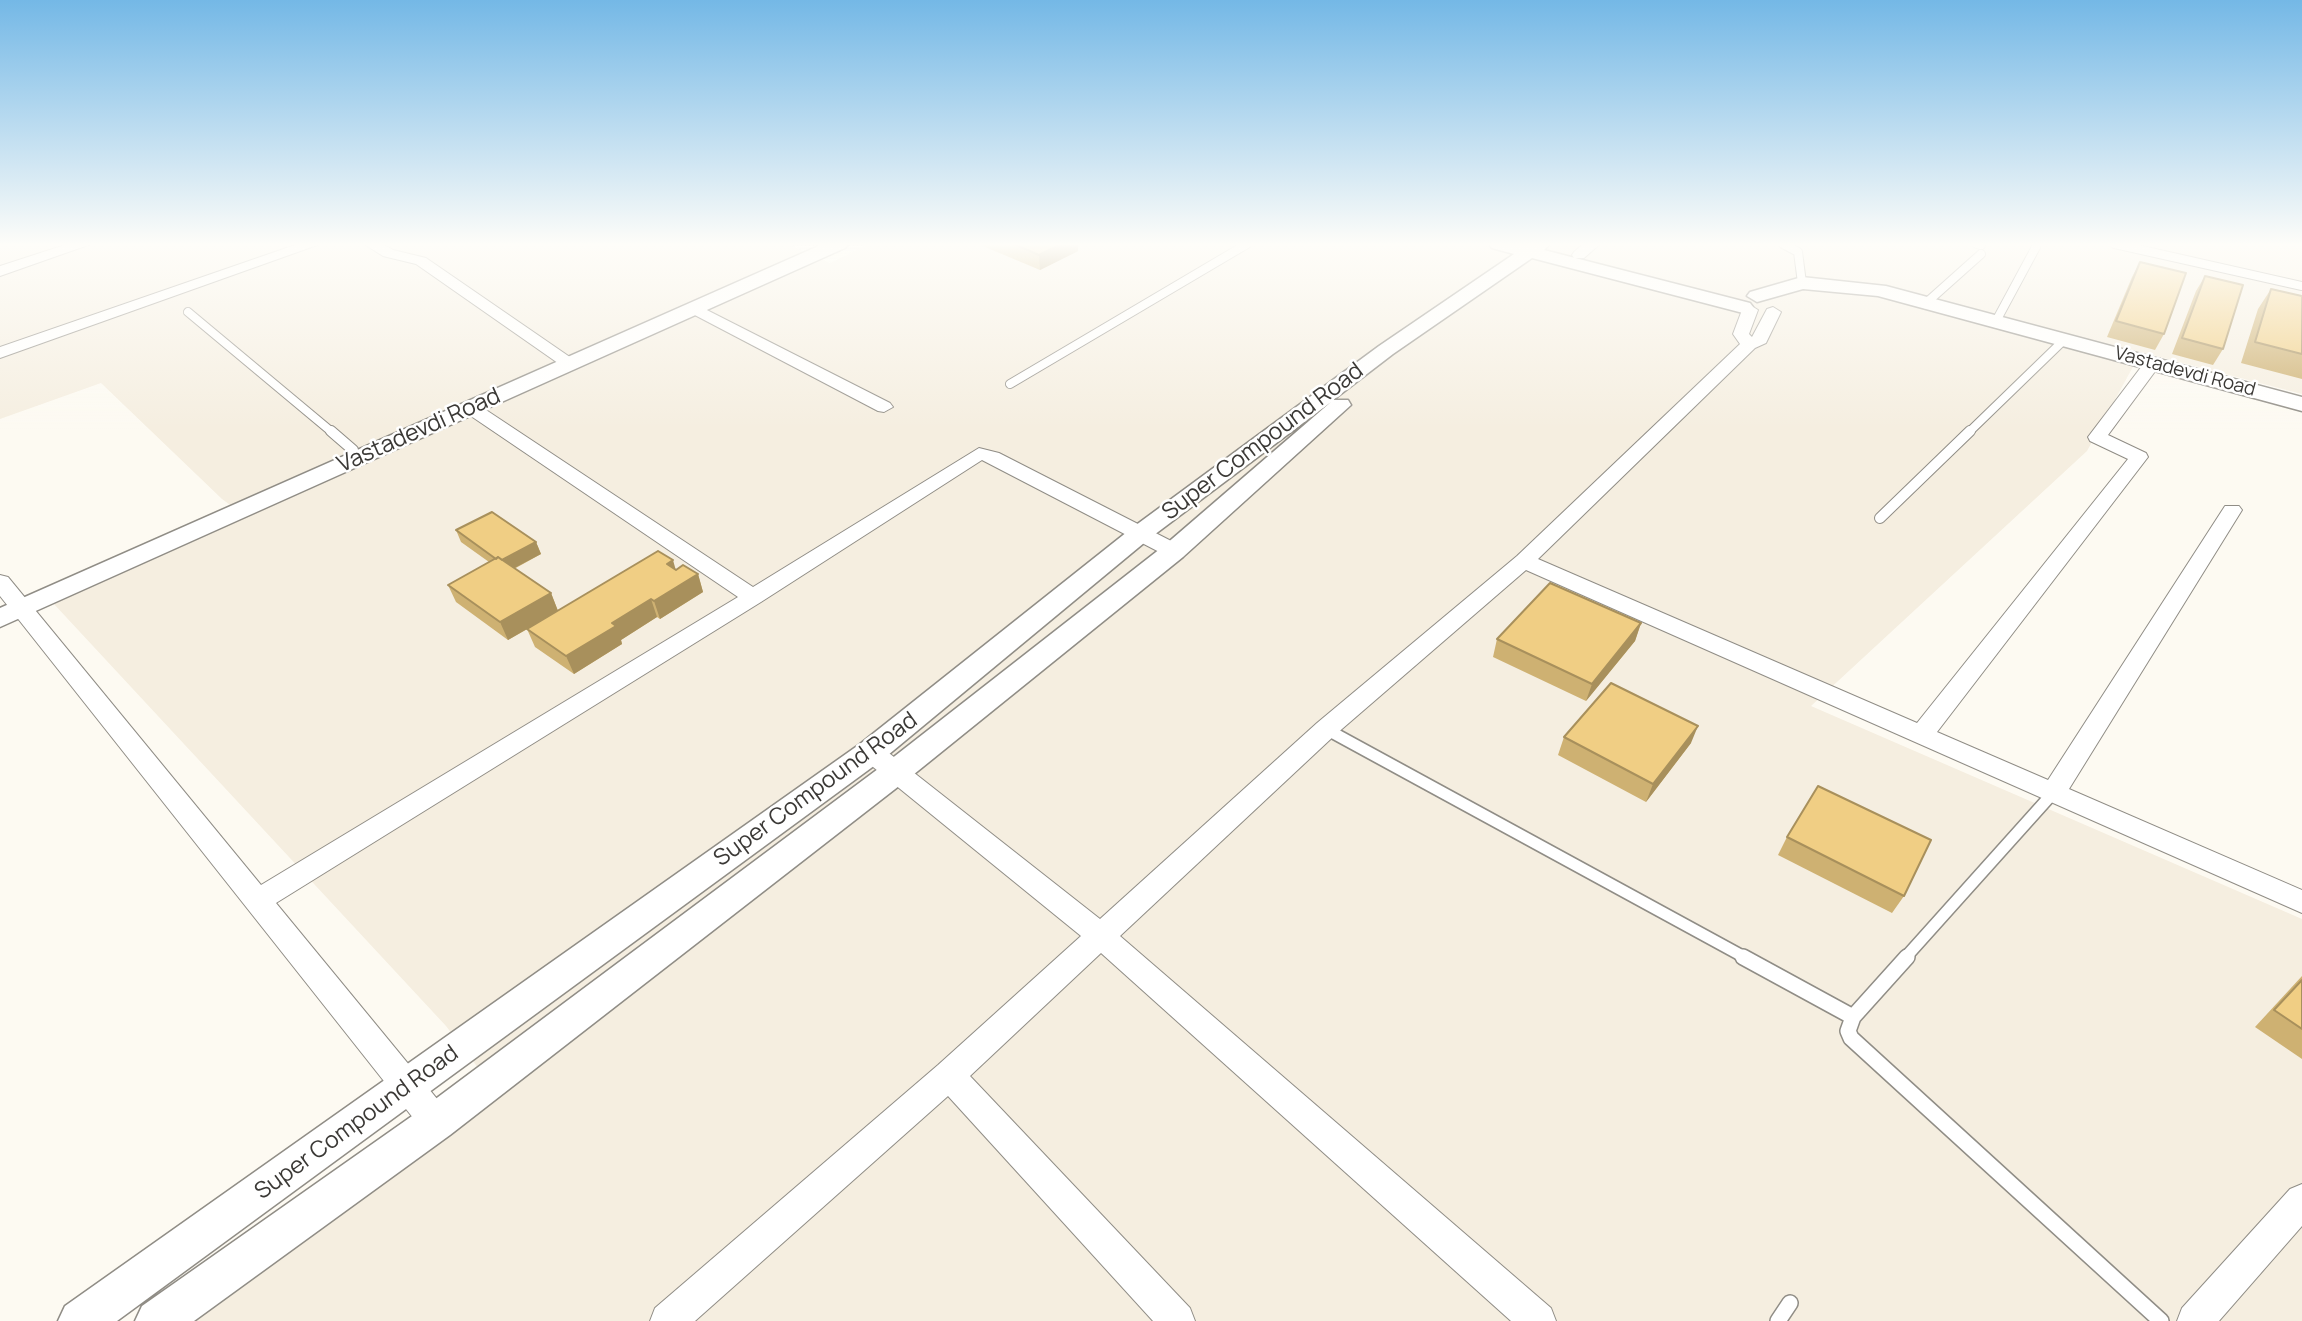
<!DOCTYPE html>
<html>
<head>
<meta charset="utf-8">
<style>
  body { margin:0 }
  canvas { display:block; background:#fdfaf2 }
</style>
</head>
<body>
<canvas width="2302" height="1321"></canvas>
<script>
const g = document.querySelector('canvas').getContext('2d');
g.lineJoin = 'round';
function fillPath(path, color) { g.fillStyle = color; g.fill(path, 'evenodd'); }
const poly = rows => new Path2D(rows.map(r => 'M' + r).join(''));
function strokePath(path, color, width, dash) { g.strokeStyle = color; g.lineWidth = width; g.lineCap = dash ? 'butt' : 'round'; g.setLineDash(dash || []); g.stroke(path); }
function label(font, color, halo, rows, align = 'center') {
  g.font = font + ' Manrope,sans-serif'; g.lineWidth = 5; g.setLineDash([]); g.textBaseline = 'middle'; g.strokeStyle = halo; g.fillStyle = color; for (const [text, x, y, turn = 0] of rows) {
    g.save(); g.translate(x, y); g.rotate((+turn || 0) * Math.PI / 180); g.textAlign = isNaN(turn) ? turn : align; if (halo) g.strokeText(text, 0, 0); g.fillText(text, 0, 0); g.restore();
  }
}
const built = poly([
  [0,244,788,244,830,263,869,244,2302,244,2302,394,2141,352,2087,451,1811,706,2302,919,2302,1321,186,1321,495,1090,446,1026,53,603,245,516,222,499,101,383,0,419]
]);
const serviceFar3 = poly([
  [1783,244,1798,252,1802,283],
  [1977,244,1981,245],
  [2115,244,2302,286],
  [1925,304,1981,254],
  [188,312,333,433],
  [1995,323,2036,247],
  [1010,384,1247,244],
  [1968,433,2064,340]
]);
const serviceFar2 = poly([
  [331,431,353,450],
  [1880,518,1970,431]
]);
const serviceFar1 = poly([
  [1326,729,1746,958],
  [1905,958,2053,793]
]);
const service = poly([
  [1743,957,1853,1017],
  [1907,957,1853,1017,1848,1031,1851,1038,2161,1321],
  [1778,1321,1790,1303]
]);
const minor = poly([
  [68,244,91,244,0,276,0,266,68,244],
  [298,244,320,244,0,358,0,347,298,244],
  [364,244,383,244,393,250,426,258,580,364,571,369,565,368,416,264,383,256,364,244],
  [1583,244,1600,244,1584,258,1574,258,1572,255,1574,252,1583,244],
  [695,304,890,403,893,407,884,412,878,411,689,312,687,309,689,306,695,304],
  [1750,305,1758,310,1749,334,1752,337,1767,309,1773,307,1781,312,1766,343,1755,348,1538,559,1917,723,2128,459,2090,441,2088,437,2148,358,2160,358,2162,362,2108,435,2146,453,2148,457,1937,732,2048,780,2225,506,2239,506,2242,510,2069,789,2302,890,2302,913,1526,570,1335,735,1120,936,1551,1308,1556,1321,1511,1321,1101,953,970,1076,1190,1308,1195,1321,1153,1321,948,1096,695,1321,650,1321,655,1308,938,1065,1081,936,862,758,859,752,862,746,871,743,880,746,1100,919,1317,723,1517,556,1740,344,1733,334,1742,310,1750,305],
  [471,403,477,404,753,587,979,448,999,453,1181,546,1184,551,1181,556,1174,557,1167,556,982,460,761,602,276,903,447,1111,452,1122,447,1133,436,1137,425,1133,0,596,0,575,8,577,261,885,738,597,465,412,462,408,471,403],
  [2302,1184,2302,1226,2219,1321,2177,1321,2182,1308,2290,1189,2302,1184]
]);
const tertiary = poly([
  [823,244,848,244,845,248,0,627,0,608,823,244],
  [1489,244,1550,244,1544,250,1750,303,1753,307,1743,313,1532,258,1393,354,1333,400,1348,400,1351,405,1183,557,908,779,450,1135,194,1321,135,1321,142,1306,422,1109,886,763,1165,545,1331,402,1150,538,882,760,117,1321,58,1321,65,1306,860,744,1132,528,1379,346,1514,254,1492,248,1489,244],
  [1802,277,1886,286,2302,397,2302,411,1878,296,1803,289,1757,302,1747,296,1750,292,1802,277]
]);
const wall = poly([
  [978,244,1078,244,1078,251,1040,270],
  [2140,262,2164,334,2155,350,2107,337,2132,277],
  [2205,276,2223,349,2213,365,2172,354,2196,291],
  [2271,289,2302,296,2302,379,2241,363,2258,309],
  [456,530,536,542,541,554,514,569,551,593,558,611,676,569,698,574,703,592,660,619,657,617,621,640,622,644,574,674,535,647,527,629,538,623,508,640,456,602,448,585,489,562,461,542],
  [1641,623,1635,641,1586,701,1493,657,1497,639],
  [1564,737,1691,743,1646,802,1558,755],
  [1787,837,1904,896,1892,913,1778,855],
  [2302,976,2302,1059,2255,1027]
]);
const shadedWall = poly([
  [1061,244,1078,244,1078,251,1040,270,1039,255],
  [536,542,541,554,505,573,500,562],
  [673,560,678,578,667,564],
  [698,574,703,592,660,619,654,601],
  [551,593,558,611,508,640,500,622],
  [651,599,657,617,621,640,622,644,574,674,566,656,612,623],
  [1641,623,1635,641,1586,701,1592,684],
  [1698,726,1691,743,1646,802,1653,784]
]);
const building = poly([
  [1014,244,1061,244,1039,255,1014,244],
  [2140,262,2186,273,2164,334,2116,321,2140,262],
  [2205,276,2243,285,2223,349,2182,338,2205,276],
  [2271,289,2302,296,2302,354,2255,342,2271,289],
  [492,512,536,542,502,560,498,557,496,559,456,530,492,512],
  [658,551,673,560,667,564,676,570,683,565,698,574,654,601,651,599,612,623,616,626,566,656,527,629,658,551],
  [498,557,551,593,500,622,448,585,498,557],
  [1550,583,1641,623,1592,684,1497,639,1550,583],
  [1611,683,1698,726,1653,784,1564,737,1611,683],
  [1818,786,1931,840,1904,896,1787,837,1818,786],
  [2302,980,2302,1029,2274,1010,2302,980]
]);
const farStreetnames = [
  ["Vastadevdi Road",2185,372,15]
];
const streetNames = [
  ["Vastadevdi Road",419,431,-24],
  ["Super Compound Road",1263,442,-37],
  ["Super Compound Road",816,790,-36],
  ["Super Compound Road",357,1123,-36]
];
fillPath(built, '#f5eee0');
strokePath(serviceFar3, '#908d86', 10);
strokePath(serviceFar2, '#908d86', 12);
strokePath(serviceFar1, '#908d86', 14);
strokePath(service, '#908d86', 18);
strokePath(minor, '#908d86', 2);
strokePath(tertiary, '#908d86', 3);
strokePath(serviceFar3, '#fff', 8);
strokePath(serviceFar2, '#fff', 10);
strokePath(serviceFar1, '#fff', 11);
strokePath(service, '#fff', 15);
fillPath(minor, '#fff');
fillPath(tertiary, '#fff');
fillPath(wall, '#ceb172');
fillPath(shadedWall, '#a8905c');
fillPath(building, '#f0ce84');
strokePath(building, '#a8905c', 2);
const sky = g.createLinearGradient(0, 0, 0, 429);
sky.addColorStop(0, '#74b8e6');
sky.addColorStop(0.57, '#fefdf9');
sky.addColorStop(1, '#fefdf900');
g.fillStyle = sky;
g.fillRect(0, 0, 2302, 429);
label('19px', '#3b3936', '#fff', farStreetnames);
label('23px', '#3b3936', '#fff', streetNames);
</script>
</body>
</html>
